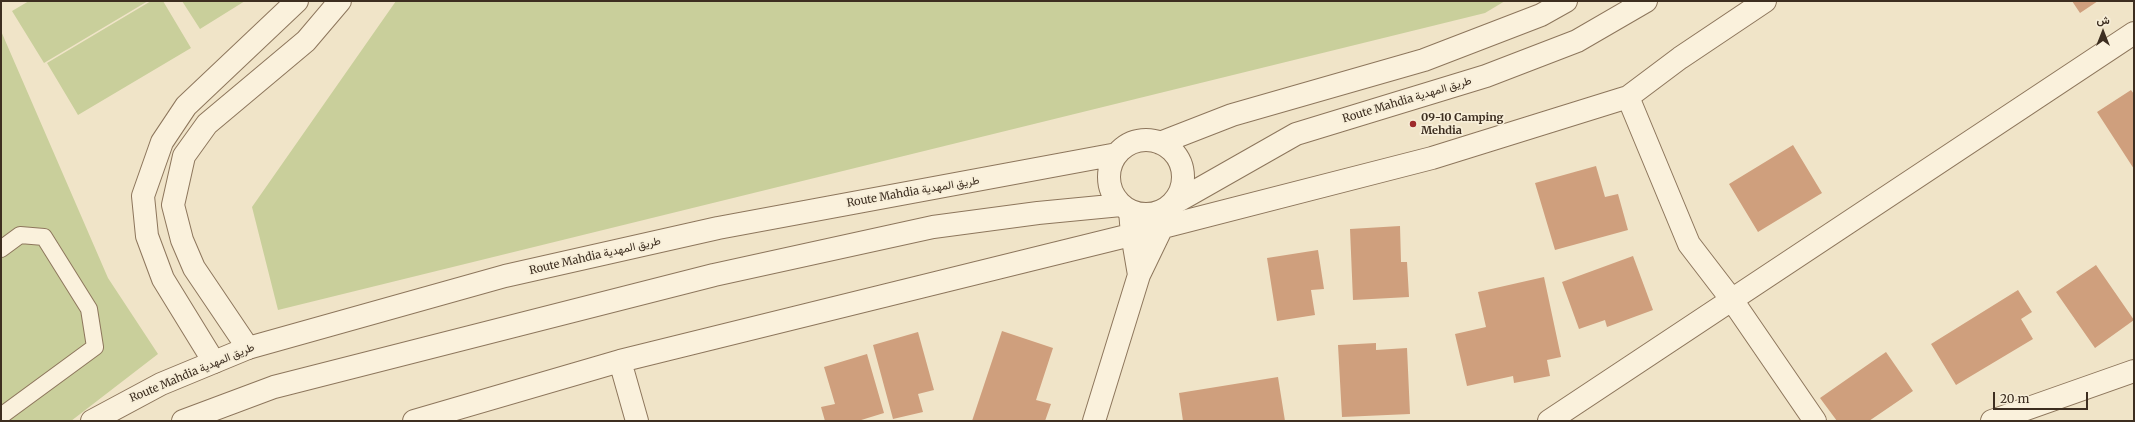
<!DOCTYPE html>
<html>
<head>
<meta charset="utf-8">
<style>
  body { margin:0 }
  #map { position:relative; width:2135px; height:422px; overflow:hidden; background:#f0e4c8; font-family:Merriweather,Vazirmatn,serif }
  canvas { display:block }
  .frame { position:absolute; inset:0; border:2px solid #3d2e20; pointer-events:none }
  .north { position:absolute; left:2083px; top:12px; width:40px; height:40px; -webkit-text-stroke:3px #f7eed8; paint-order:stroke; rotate:0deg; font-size:11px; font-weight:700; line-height:16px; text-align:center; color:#3d2e20 }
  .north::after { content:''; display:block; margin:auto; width:14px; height:18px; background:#3d2e20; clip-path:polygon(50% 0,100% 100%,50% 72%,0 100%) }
  .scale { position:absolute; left:1993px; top:392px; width:95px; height:18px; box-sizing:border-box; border:2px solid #3d2e20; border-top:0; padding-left:5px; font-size:12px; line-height:14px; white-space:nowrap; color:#3d2e20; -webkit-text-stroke:3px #f7eed8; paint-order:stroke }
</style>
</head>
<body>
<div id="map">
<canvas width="2135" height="422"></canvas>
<div class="frame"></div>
<div class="north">ش</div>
<div class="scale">20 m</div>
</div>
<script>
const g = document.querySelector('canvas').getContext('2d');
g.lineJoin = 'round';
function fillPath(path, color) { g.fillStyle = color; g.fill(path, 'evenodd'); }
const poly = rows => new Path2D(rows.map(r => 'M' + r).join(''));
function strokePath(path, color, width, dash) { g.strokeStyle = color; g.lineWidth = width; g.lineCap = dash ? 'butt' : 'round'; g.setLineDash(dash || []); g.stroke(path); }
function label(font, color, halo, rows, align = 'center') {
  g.font = font + ' Merriweather,Vazirmatn,serif'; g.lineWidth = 3.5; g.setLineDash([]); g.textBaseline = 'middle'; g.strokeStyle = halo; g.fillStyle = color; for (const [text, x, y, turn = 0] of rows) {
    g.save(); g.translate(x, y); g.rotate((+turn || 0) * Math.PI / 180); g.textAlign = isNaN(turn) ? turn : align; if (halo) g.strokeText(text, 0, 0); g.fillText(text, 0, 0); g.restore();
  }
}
const green = poly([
  [29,1,148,1,44,63,12,11],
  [151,1,163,1,191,48,78,115,47,63],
  [182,1,245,1,200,29],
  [396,1,1505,1,1485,13,278,310,252,207],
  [1,31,108,278,158,354,71,421,1,421]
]);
const building = poly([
  [2072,1,2098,1,2080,13],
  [2131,90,2134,94,2134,169,2097,112],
  [1793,145,1822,193,1758,232,1729,184],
  [1596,166,1605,197,1618,194,1628,230,1555,250,1535,183],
  [1400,226,1401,262,1407,262,1409,297,1353,300,1350,229],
  [1318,250,1324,289,1311,290,1315,315,1277,321,1267,258],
  [1633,256,1653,310,1607,327,1605,320,1579,329,1562,282],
  [2096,265,2134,320,2095,348,2056,292],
  [1544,277,1561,357,1547,360,1550,376,1514,383,1513,376,1467,386,1455,334,1486,327,1478,292],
  [2018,290,2032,312,2021,319,2033,339,1956,385,1931,344],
  [1002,331,1053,348,1036,400,1051,404,1045,421,972,421],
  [918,332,934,390,918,394,923,412,893,419,873,345],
  [1376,343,1376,350,1407,348,1410,414,1342,417,1338,345],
  [1886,352,1913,391,1869,421,1837,421,1820,398],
  [867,354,884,413,858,421,825,421,821,407,835,404,824,367],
  [1278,377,1285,421,1183,421,1179,393]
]);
const service = poly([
  [1,249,20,235,44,237,89,309,95,347,1,416]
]);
const minor = poly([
  [1628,97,1689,244,1732,300,1815,421],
  [1130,211,1132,234,1139,275],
  [248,348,194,268,182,240,173,205,184,156,207,124,306,41,340,1],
  [620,361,637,421],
  [214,362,163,279,147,236,143,196,162,142,186,106,297,1],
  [414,421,620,361,1163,227,1432,158,1628,97,1680,58,1765,1],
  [1094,421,1139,275,1167,217],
  [1549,421,2134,33],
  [1992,421,2134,371]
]);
const tertiary = poly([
  '1109 177a37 37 0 1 1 74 0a37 37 0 1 1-74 0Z',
  [1160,143,1232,115,1424,60,1541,15,1566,1],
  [1171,205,1296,134,1486,76,1577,41,1646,1],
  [92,421,161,384,248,348,505,276,718,228,1117,154],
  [183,421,274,387,714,275,933,227,1038,213,1121,205]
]);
const markers = [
  [1413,124,4,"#9e2a2b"]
];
const streetNames = [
  ["Route Mahdia طريق المهدية",1407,100,-17],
  ["Route Mahdia طريق المهدية",913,192,-10],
  ["Route Mahdia طريق المهدية",595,256,-13],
  ["Route Mahdia طريق المهدية",192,373,-23]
];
const poiNames = [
  ["09-10 Camping",1421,118],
  ["Mehdia",1421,131]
];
fillPath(green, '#c9cf9b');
fillPath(building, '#cf9f7d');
strokePath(service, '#8d765c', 18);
strokePath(minor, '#8d765c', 24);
strokePath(tertiary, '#8d765c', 24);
strokePath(service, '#faf1dc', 16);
strokePath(minor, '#faf1dc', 22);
strokePath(tertiary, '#faf1dc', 22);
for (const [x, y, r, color] of markers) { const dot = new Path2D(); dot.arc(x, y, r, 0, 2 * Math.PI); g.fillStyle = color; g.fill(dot); strokePath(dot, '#f7eed8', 1.5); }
label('11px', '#3d2e20', '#f7eed8', streetNames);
label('bold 11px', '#3d2e20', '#f7eed8', poiNames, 'left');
</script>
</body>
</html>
